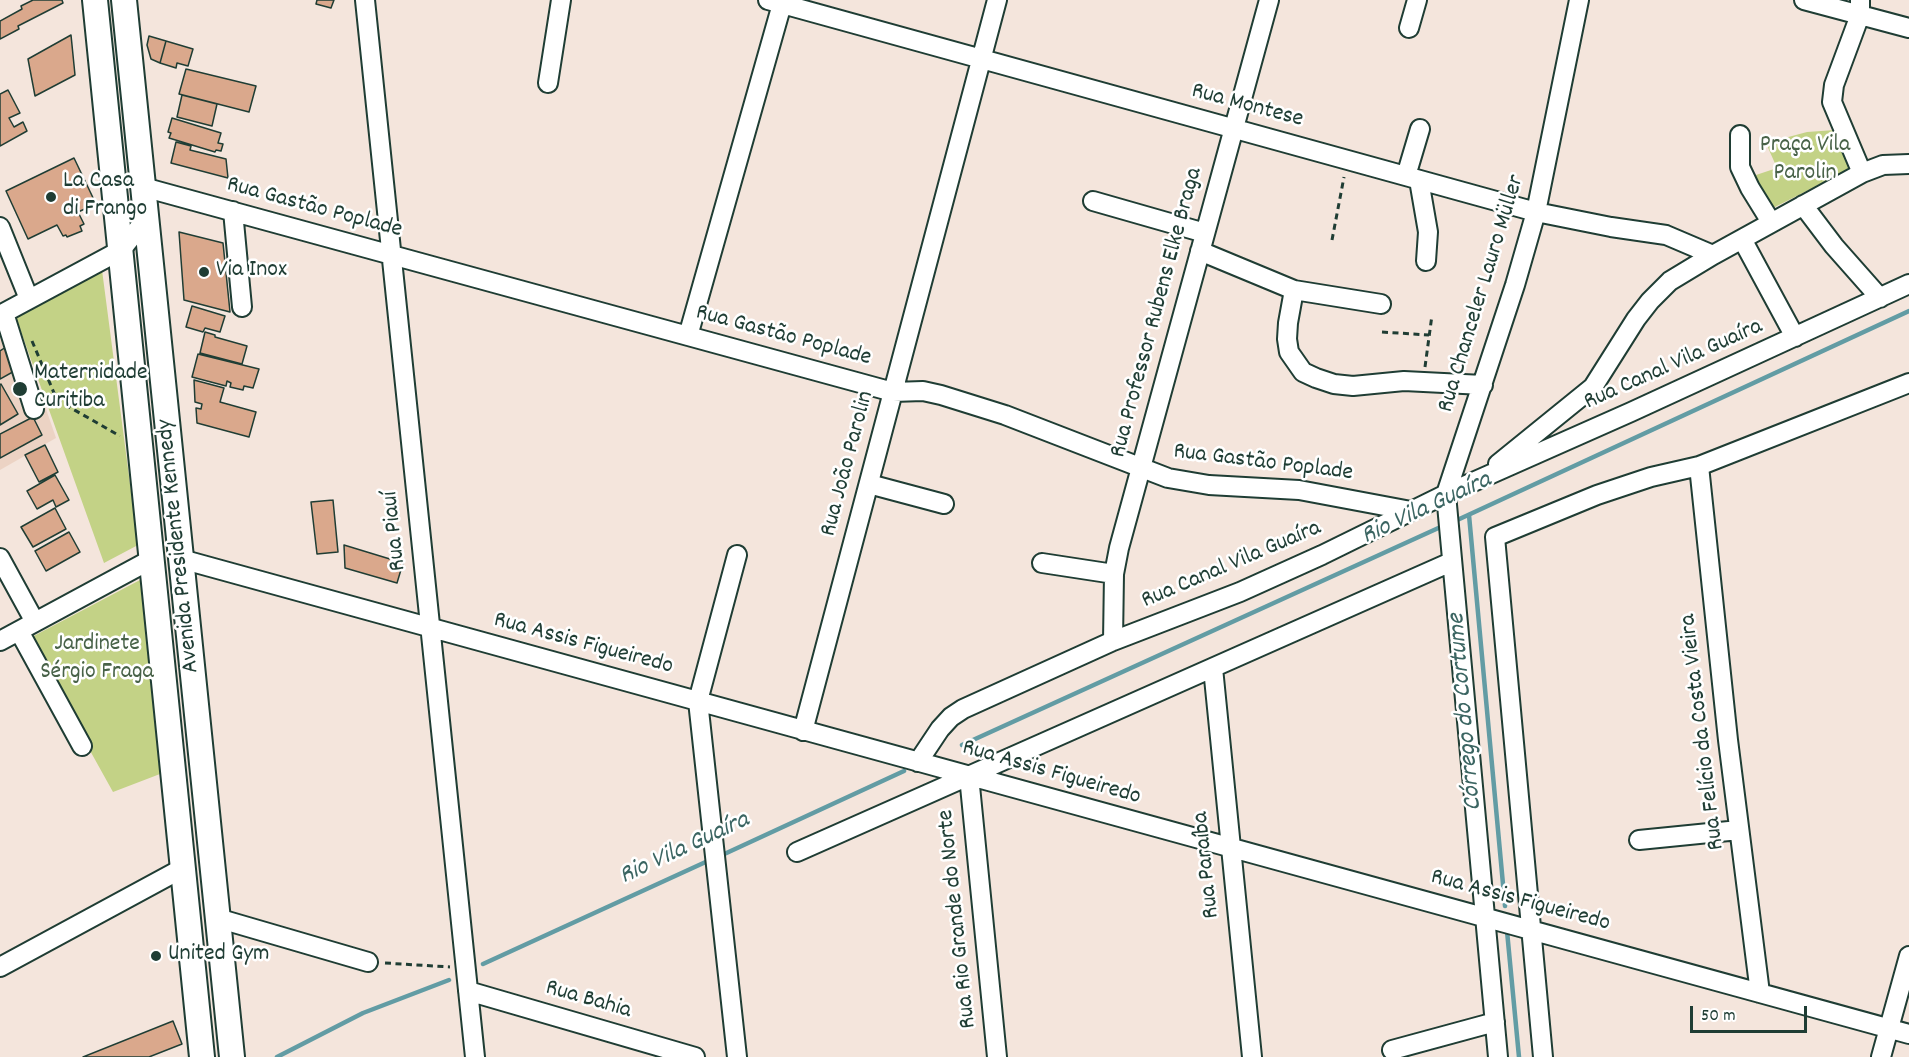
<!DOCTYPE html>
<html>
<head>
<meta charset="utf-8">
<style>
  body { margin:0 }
  #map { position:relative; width:1909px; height:1057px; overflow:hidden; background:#f4e5dc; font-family:Dekko,sans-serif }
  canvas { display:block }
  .scale { position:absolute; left:1690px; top:1006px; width:117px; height:27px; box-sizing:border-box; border:3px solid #1f3d34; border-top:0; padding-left:8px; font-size:18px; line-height:21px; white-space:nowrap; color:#1f3d34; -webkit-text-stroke:4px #fff; paint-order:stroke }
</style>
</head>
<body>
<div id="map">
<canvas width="1909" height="1057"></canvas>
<div class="scale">50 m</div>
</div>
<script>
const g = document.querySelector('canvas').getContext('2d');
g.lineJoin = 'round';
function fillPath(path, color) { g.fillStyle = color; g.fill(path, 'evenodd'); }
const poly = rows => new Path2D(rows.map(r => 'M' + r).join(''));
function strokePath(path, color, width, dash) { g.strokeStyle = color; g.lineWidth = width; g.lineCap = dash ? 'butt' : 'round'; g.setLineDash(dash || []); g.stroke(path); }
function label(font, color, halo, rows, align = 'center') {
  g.font = font + ' Dekko,sans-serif'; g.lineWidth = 5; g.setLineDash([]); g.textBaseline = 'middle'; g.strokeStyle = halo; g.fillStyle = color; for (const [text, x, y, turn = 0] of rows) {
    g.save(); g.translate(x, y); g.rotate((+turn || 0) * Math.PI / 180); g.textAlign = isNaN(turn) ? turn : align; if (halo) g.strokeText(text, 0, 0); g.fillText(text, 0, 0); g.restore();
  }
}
const built = poly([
  [19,330,56,438,0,470,0,340]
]);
const green = poly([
  [1835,130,1852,168,1771,209,1753,176,1777,168,1766,143,1807,132],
  [102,270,138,545,104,563,15,315],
  [140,580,160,774,113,792,28,639]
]);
const stream = poly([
  [1469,515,1505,906],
  [1453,522,1909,311],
  [962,745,1445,525],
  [720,856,904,771],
  [1507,931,1519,1057],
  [483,964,710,860],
  [277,1057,363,1013,449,980]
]);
const building = poly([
  [33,0,62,0,63,3,18,26,19,29,0,39,0,21,22,9,21,6,33,0],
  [317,0,334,0,331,8,316,4,317,0],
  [71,35,75,75,35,96,28,59,71,35],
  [149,36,166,41,160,63,151,59,147,45,149,36],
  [166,41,193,49,188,66,177,63,176,68,160,63,166,41],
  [186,69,256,86,249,112,179,94,186,69],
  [8,90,20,113,9,118,14,127,23,122,27,131,0,146,0,94,8,90],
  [182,95,217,104,212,126,177,117,182,95],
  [172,118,221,133,218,143,223,144,221,151,216,150,215,152,169,138,171,133,168,132,172,118],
  [176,142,191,146,190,150,226,159,228,178,171,163,176,142],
  [74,158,96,204,78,212,84,224,80,226,82,231,67,237,66,235,63,236,57,225,28,239,6,191,74,158],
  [179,232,223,243,230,312,184,300,179,232],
  [192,306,225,316,220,332,205,328,203,332,186,327,192,306],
  [205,332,215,335,215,337,247,346,242,364,200,353,205,332],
  [6,347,18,369,0,379,0,351,6,347],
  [198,354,259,369,253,388,244,386,243,390,230,387,231,383,227,381,226,386,192,377,198,354],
  [194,380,224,388,220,402,256,412,249,437,197,423,196,408,201,409,202,404,195,402,194,380],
  [1,384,18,414,0,425,0,385,1,384],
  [33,417,42,435,0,458,0,434,33,417],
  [45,445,58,472,39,482,25,455,45,445],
  [55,475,69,500,56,507,53,500,37,509,27,491,55,475],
  [333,500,338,552,317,554,311,502,333,500],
  [55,508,66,529,33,547,21,527,55,508],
  [69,532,80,552,46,571,35,551,69,532],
  [344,545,403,563,397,583,345,568,344,545],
  [173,1021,182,1044,149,1057,83,1057,173,1021]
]);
const path = poly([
  [1332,240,1344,177],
  [1382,332,1429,335],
  [32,341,57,400,120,436],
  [1425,367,1432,315],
  [385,963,450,967]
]);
const minor = poly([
  [365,0,475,1057],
  [768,0,1536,212,1611,227,1666,235,1713,255],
  [1804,0,1909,28],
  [1860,0,1860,15,1834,85,1832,102,1862,173],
  [1409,28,1417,0],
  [548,83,561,0],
  [1740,135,1740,167,1750,188,1771,222],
  [1406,176,1420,129],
  [1419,180,1428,232,1426,261],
  [143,187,893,392,923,391,941,395,1005,415,1168,478,1209,485,1299,490,1411,511],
  [1093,201,1205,233],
  [1803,205,1834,246,1880,298],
  [233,211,242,307],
  [0,227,29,299],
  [1742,239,1795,337],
  [1200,251,1294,290,1381,304],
  [1294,290,1288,323,1287,339,1289,352,1303,372,1316,378,1334,384,1353,386,1404,381,1483,385],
  [4,313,34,409],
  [0,315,121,250,146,219],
  [688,336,782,4],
  [1498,464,1593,387,1636,319,1650,301,1670,281,1713,255,1862,173,1883,165,1909,164],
  [1699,466,1728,740,1760,993],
  [869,484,944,504],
  [737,555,698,701,737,1057],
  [0,558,35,622],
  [181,559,1909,1034],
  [1042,563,1114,574],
  [19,631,82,746],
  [0,641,152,559],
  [1113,641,1114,574,1119,548,1269,0],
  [1213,668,1252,1057],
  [803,731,997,0],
  [918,762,940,729,951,717,963,709,1113,641,1240,592,1322,555,1446,494,1631,412,1909,284],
  [969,776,997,1057],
  [1639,840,1739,830],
  [797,852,1451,562],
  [217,918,368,962],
  [0,967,183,868],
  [468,991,695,1057],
  [1392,1050,1495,1022],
  [1498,1057,1446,494,1515,285,1536,212,1579,0],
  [1543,1057,1495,537,1597,495,1651,477,1699,466,1909,383],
  [1881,1057,1909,956]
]);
const major = poly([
  [95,0,202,1057],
  [124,0,232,1057]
]);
const markers = [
  [51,197,6,"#1f3d34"],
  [204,272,6,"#1f3d34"],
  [20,389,8,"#1f3d34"],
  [156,956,6,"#1f3d34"]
];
const streetNames = [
  ["Rua Montese",1247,107,15],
  ["Rua Gastão Poplade",314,209,15],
  ["Rua Chanceler Lauro Müller",1483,294,-73],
  ["Rua Professor Rubens Elke Braga",1158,313,-75],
  ["Rua Gastão Poplade",783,337,15],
  ["Rua Canal Vila Guaíra",1674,366,-24],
  ["Rua João Parolin",849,464,-75],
  ["Rua Gastão Poplade",1263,464,7],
  ["Rua Piauí",396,531,-96],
  ["Avenida Presidente Kennedy",180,546,-96],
  ["Rua Canal Vila Guaíra",1232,566,-23],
  ["Rua Assis Figueiredo",583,645,15],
  ["Rua Felício da Costa Vieira",1704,732,-97],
  ["Rua Assis Figueiredo",1051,774,16],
  ["Rua Paraíba",1208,865,-96],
  ["Rua Assis Figueiredo",1520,902,15],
  ["Rua Rio Grande do Norte",959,919,-96],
  ["Rua Bahia",588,1001,16]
];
const parkNames = [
  ["Praça Vila",1805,147],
  ["Parolin",1805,175],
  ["Jardinete",97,646],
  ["Sérgio Fraga",97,674]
];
const poiNames = [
  ["La Casa",63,183],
  ["di Frango",63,211],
  ["Via Inox",216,272],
  ["Maternidade",34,375],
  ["Curitiba",34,403],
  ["United Gym",168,956]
];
const waterNames = [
  ["Rio Vila Guaíra",1427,510,-25],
  ["Córrego do Cortume",1467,712,-95],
  ["Rio Vila Guaíra",685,850,-25]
];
fillPath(built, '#ecd3c4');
fillPath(green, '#c3d286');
strokePath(stream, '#629ca4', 4.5);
fillPath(building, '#daa88c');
strokePath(building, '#1f3d34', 1.5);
strokePath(minor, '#1f3d34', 22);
strokePath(major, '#1f3d34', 28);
strokePath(path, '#1f3d34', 3, [6, 4.5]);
strokePath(minor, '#fff', 18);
strokePath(major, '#fff', 24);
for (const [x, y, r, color] of markers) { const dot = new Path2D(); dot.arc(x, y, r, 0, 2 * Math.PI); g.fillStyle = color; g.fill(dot); strokePath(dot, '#fff', 2); }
label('24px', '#1f3d34', '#fff', streetNames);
label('24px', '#486248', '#fff', parkNames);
label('24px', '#1f3d34', '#fff', poiNames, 'left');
label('italic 26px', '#3b6562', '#fff', waterNames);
</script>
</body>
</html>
